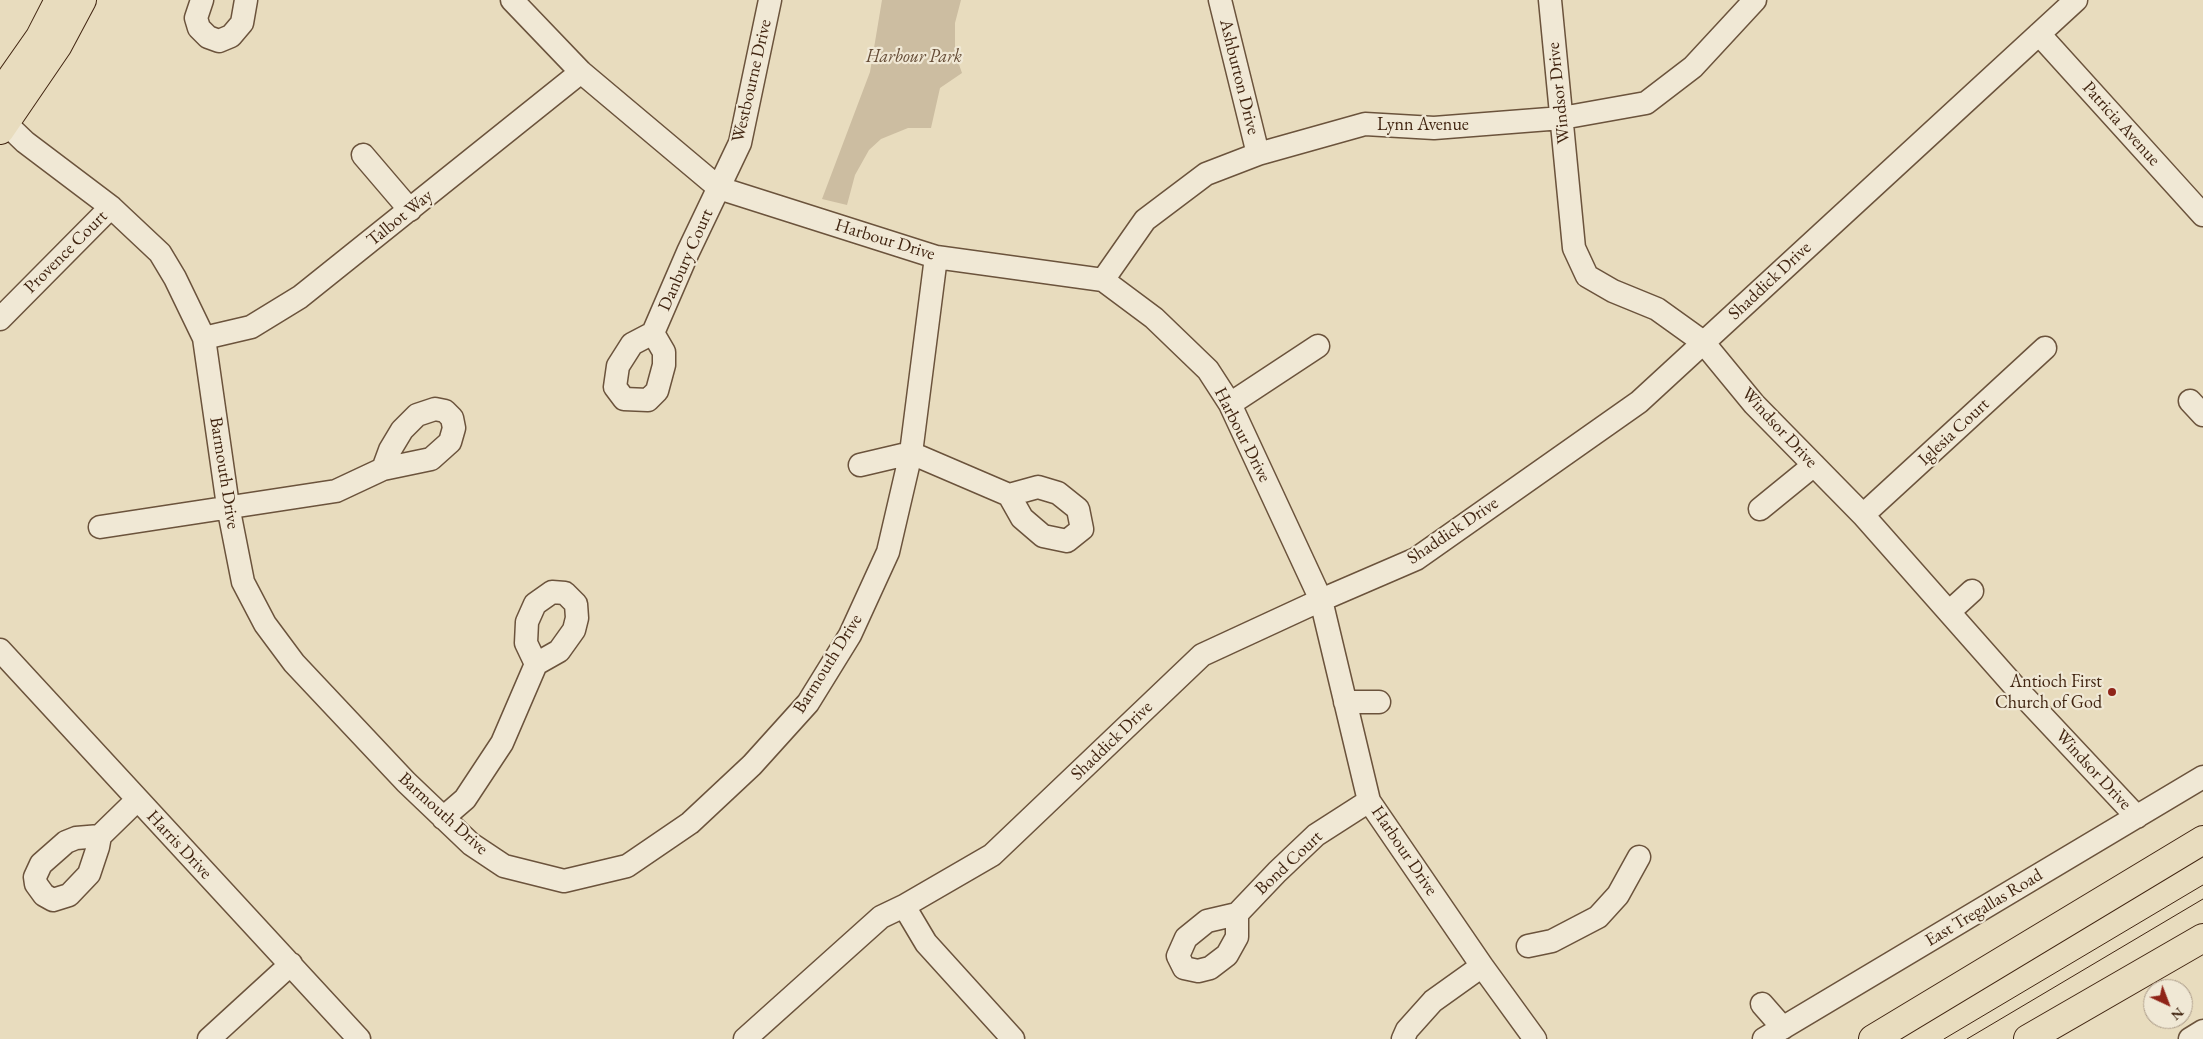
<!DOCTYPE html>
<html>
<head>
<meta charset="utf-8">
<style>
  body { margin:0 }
  #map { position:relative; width:2203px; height:1039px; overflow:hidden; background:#e8dcbe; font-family:"EB Garamond",serif }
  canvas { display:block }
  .north { position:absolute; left:2143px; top:979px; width:50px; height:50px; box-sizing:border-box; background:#f0e8d5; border:1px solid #aa9a87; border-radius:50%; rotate:137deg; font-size:14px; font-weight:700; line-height:20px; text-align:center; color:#412511 }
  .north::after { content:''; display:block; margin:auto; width:18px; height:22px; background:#8f2418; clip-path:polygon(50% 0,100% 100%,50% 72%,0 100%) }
</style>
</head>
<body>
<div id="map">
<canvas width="2203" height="1039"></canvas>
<div class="north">N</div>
</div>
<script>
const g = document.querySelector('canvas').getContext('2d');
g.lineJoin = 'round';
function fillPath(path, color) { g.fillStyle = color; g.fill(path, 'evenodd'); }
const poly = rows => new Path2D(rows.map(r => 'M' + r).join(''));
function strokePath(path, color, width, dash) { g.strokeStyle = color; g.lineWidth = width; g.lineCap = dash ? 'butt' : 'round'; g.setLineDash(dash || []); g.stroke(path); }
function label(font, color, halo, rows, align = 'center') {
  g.font = font + ' "EB Garamond",serif'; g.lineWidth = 4.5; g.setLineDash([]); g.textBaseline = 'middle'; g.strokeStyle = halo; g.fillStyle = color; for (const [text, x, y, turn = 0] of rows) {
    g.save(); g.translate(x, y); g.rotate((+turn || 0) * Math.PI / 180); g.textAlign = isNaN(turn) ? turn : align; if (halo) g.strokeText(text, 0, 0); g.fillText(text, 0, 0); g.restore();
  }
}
const green = poly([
  [882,0,961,0,955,23,955,53,962,73,940,88,931,128,908,128,881,139,869,150,855,175,847,205,822,199,870,72]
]);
const minor = poly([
  [202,0,196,18,199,28,208,37,219,41,231,36,242,23,246,0],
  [512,0,581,72,719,188,936,257,1103,280,1154,318,1208,370,1230,404,1321,600,1369,801,1482,966,1535,1039],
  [1220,0,1258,154],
  [1550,0,1574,248,1587,276,1613,291,1657,309,1703,342,1754,404,1863,515,2016,688,2137,817],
  [2039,34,2203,215],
  [0,118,25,142,111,207,160,253,175,278,204,338,228,506,243,582,265,624,294,663,406,782,471,844,504,866,564,881,627,866,690,823,752,765,808,703,850,635,888,552,911,453,936,257],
  [363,155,410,210],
  [1103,280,1145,220,1206,174,1258,154,1365,124,1434,128,1562,118,1646,103,1693,67,1755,0],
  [0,319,111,207],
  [653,333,664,352,664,365,657,391,648,400,624,399,615,387,618,366,632,344,653,333,688,252,740,143,770,0],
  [204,338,251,327,300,297,581,72],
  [2190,401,2203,415],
  [1230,404,1318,346],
  [860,465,911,453,1009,495,1022,518,1043,536,1067,541,1082,529,1078,509,1058,493,1038,487,1009,495],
  [1760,509,1814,465],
  [1863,515,2045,348],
  [100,527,336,491,383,469,431,459,450,442,454,428,452,418,445,411,435,409,417,415,402,430,390,450,383,469],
  [1949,612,1972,591],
  [0,650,359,1039],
  [1345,702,1379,702],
  [443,818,465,799,502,743,536,664,559,651,574,630,577,618,576,604,565,593,552,592,535,604,527,622,526,643,536,664],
  [100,836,98,847,89,874,69,895,53,900,44,895,36,884,35,877,41,864,66,842,76,838,100,836,137,800],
  [904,906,926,943,1013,1039],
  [1237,914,1237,937,1227,955,1210,968,1198,971,1184,968,1178,956,1186,938,1207,921,1237,914],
  [1237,914,1277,872,1316,835,1369,801],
  [1528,946,1552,941,1598,917,1618,895,1639,857],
  [1762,1004,1783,1028],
  [209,1039,291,964],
  [745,1039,881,917,904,906,992,855,1202,655,1321,600,1416,559,1639,402,2076,0],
  [1403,1039,1407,1030,1433,1001,1482,966],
  [1764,1039,2203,777],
  [2190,1039,2203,1031]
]);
const major = poly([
  [0,94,40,37,59,0],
  [0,130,58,45,82,0]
]);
const highway = poly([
  [1873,1039,2203,840],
  [2028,1039,2203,938]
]);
const tram = poly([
  [1944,1039,2203,885],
  [1967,1039,2203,899]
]);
const markers = [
  [2112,692,5,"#8f2418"]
];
const parkNames = [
  ["Harbour Park",914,57]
];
const streetNames = [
  ["Ashburton Drive",1239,77,76],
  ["Westbourne Drive",752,81,-77],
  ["Windsor Drive",1559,93,-96],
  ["Patricia Avenue",2121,124,48],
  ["Lynn Avenue",1423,125],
  ["Talbot Way",400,218,-39],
  ["Harbour Drive",885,240,17],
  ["Provence Court",66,252,-45],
  ["Danbury Court",686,260,-66],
  ["Shaddick Drive",1770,281,-43],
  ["Windsor Drive",1779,428,47],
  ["Iglesia Court",1954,432,-43],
  ["Harbour Drive",1242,435,63],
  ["Barmouth Drive",224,473,81],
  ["Shaddick Drive",1453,531,-34],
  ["Barmouth Drive",828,664,-58],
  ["Shaddick Drive",1112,741,-44],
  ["Windsor Drive",2093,770,47],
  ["Barmouth Drive",443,814,42],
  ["Harris Drive",179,845,47],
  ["Harbour Drive",1404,851,56],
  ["Bond Court",1289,863,-43],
  ["East Tregallas Road",1984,908,-31]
];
const poiNames = [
  ["Antioch First",2102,682],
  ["Church of God",2102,703]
];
fillPath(green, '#ccbda1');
strokePath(minor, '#6b533c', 25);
strokePath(major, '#412511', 30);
strokePath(highway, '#412511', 30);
strokePath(minor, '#f0e8d5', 22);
strokePath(major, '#e8dcbe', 28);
strokePath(highway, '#e8dcbe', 28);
strokePath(tram, '#412511', 1);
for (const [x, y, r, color] of markers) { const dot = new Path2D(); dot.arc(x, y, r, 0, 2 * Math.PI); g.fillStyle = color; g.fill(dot); strokePath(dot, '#f0e8d5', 2); }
label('italic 18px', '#644b35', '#f0e8d5', parkNames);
label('18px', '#412511', '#f0e8d5', streetNames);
label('18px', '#412511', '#f0e8d5', poiNames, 'right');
</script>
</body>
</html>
